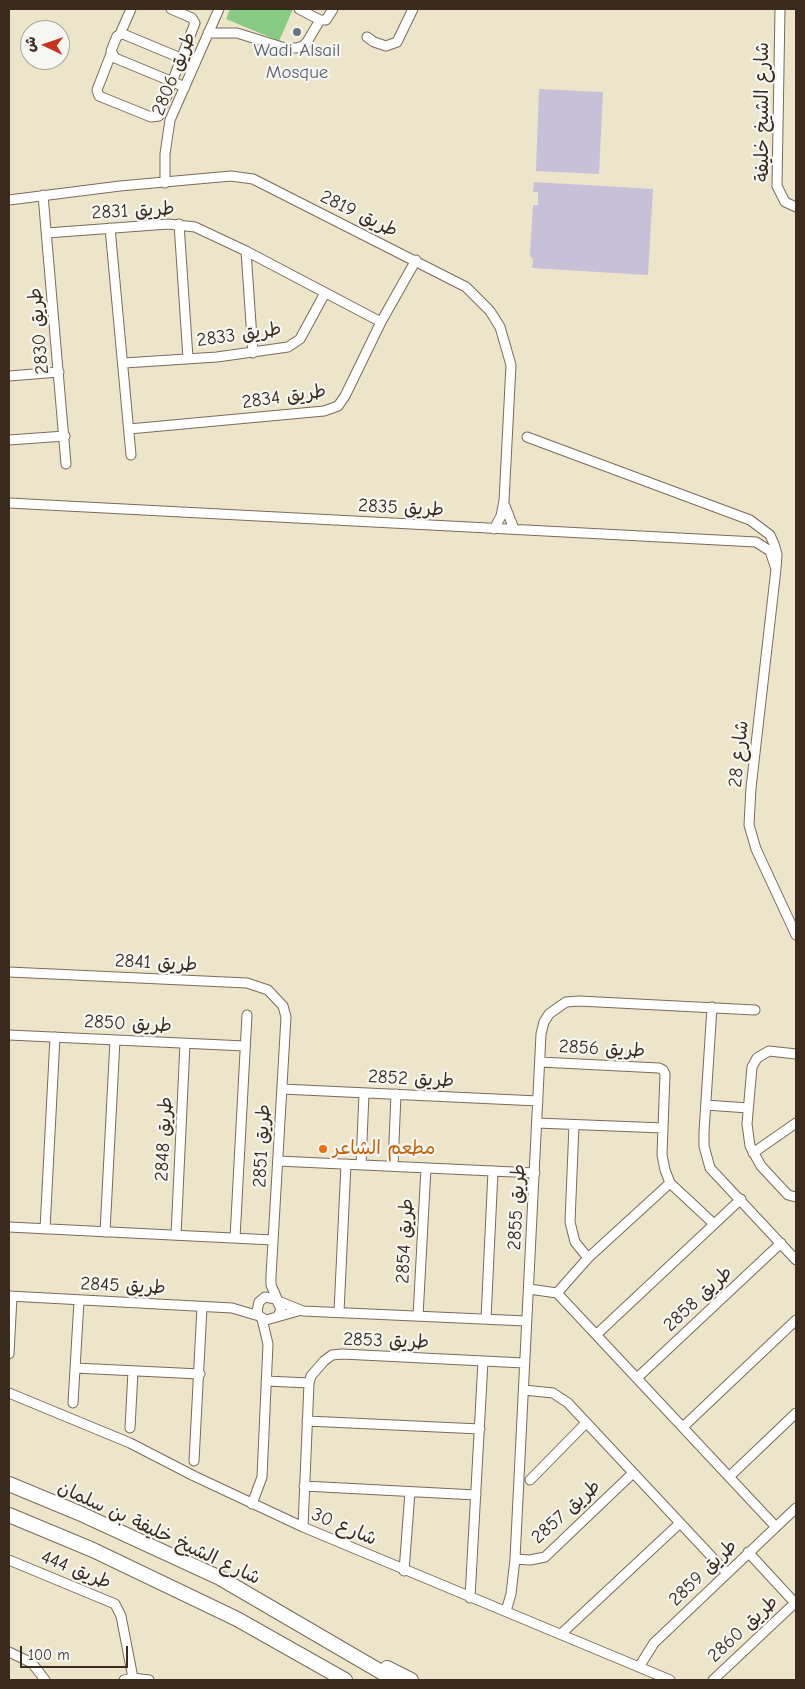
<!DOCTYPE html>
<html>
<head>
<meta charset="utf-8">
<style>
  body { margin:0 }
  #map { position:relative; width:805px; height:1689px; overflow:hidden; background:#ede5ca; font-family:"Comic Neue","Playpen Sans Arabic",sans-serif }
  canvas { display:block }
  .frame { position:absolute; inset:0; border:10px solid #3b2a1e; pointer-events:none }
  .north { position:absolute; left:20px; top:20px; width:50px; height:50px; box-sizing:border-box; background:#f6f6f2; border:1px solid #aba49d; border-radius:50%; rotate:273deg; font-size:14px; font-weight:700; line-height:20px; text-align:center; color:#3b2a1e }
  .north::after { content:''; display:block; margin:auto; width:18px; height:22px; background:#c8321e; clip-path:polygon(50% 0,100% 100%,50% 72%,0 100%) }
  .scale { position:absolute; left:20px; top:1646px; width:108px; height:22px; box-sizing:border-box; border:2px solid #3b2a1e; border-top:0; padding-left:6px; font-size:15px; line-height:18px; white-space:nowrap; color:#3b2a1e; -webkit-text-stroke:4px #f6f6f2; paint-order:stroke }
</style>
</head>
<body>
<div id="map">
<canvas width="805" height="1689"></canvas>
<div class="frame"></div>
<div class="north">ش</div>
<div class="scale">100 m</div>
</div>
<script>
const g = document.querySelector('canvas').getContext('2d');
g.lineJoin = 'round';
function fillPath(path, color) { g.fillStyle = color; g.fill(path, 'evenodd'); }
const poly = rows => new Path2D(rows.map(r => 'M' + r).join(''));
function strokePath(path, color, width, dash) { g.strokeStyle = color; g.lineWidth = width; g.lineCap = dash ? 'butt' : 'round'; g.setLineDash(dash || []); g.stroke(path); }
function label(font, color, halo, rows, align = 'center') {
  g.font = font + ' "Comic Neue","Playpen Sans Arabic",sans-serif'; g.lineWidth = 4.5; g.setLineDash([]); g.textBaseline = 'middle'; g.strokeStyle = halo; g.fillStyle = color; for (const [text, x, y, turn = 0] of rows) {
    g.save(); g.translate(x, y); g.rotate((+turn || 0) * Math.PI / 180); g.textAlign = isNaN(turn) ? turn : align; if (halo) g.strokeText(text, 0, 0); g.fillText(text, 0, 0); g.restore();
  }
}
const industrial = poly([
  [539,89,603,92,599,174,536,171],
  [534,182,653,189,648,275,532,268,533,259,530,256,533,205,538,205,538,192,533,192]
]);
const green = poly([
  [230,9,293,9,279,41,226,19]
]);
const minor = poly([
  [299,9,320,20,326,20,333,9],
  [780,9,777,186,785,202,796,207],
  [208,33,237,33,285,48,296,48,303,46,307,42,320,20],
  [120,34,131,9],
  [367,37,374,42,386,46,397,42,413,9],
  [111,54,97,90,99,96,151,117,159,116,195,23,192,18,171,9],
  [185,87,115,58,111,51,117,36,123,34,195,64],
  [165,183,165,154,170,120,219,9],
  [43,195,66,464],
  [9,200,120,186,231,176,253,179,466,287,490,311,500,327,511,365,504,501,501,516,494,529],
  [179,224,188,358],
  [110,228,131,455],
  [47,233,168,224,195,227,246,251,381,322],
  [246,251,253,353],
  [124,363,217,357,288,347,300,339,325,293],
  [9,376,59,372],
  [129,429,324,411,338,406,345,396,381,322,416,260],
  [527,437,750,520,770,535,774,544,777,554,776,569,751,788,749,825,756,849,796,935],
  [9,440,65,436],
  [9,503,756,542,770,551,776,569],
  [505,506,514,529],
  [9,972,247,983,268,990,283,1006,286,1017,271,1276,271,1285,278,1301,303,1311,526,1321],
  [712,1007,704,1132,704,1146,710,1168,796,1260],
  [9,1035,245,1046],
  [796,1054,769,1051,757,1058,752,1067,747,1124,750,1146,761,1166,788,1195,796,1197],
  [540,1062,659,1068,663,1070,665,1074,662,1155,665,1170,670,1183,714,1224],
  [282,1089,538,1101],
  [706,1105,748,1108],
  [537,1123,663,1128],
  [574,1125,570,1222,575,1242,588,1258],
  [753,1153,796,1123],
  [278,1161,535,1173],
  [361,1165,364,1093],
  [393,1166,396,1094],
  [9,1227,273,1240],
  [45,1229,55,1037],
  [105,1232,115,1040],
  [176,1235,185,1044],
  [235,1238,247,1015],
  [529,1289,557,1293,776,1527],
  [557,1293,588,1258,670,1183],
  [9,1296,232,1308,259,1316],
  [339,1312,346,1164],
  [278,1316,281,1309,276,1299,265,1297,259,1302,257,1311,259,1316,266,1320,298,1311],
  [418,1316,426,1168],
  [486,1319,493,1171],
  [597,1334,741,1199],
  [9,1354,12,1297],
  [75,1368,200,1374],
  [637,1378,781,1243],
  [266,1381,309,1383],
  [524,1390,553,1393,568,1403,726,1572],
  [9,1393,130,1443,194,1476,303,1527,670,1680],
  [73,1403,79,1301],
  [307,1421,480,1429],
  [683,1427,796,1320],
  [130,1428,133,1371],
  [194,1461,202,1307],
  [730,1476,796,1413],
  [530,1480,586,1423],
  [304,1486,476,1495],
  [252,1504,262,1477,268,1344,262,1319],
  [303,1527,309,1383,311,1376,324,1361,332,1355,342,1354,524,1363],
  [748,1552,795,1603],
  [515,1559,530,1560,545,1557,633,1473],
  [9,1560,115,1604,121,1616,133,1678],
  [404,1571,410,1492],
  [470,1598,483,1361],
  [506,1611,511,1594,515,1559,541,1034,544,1022,549,1014,566,1002,579,1001,755,1010],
  [561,1634,680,1523],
  [9,1652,32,1663,45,1680],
  [639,1667,654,1643,796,1508],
  [124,1680,133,1678,149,1680],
  [713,1680,796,1602]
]);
const highway = poly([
  [9,1484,79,1513,220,1578,395,1680],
  [9,1515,93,1550,237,1619,345,1680],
  [387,1668,411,1680]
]);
const markers = [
  [297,32,5,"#6b7280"],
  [323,1149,5,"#e8710a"]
];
const worshipNames = [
  ["Wadi Alsail",297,51],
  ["Mosque",297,73]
];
const streetNames = [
  ["طريق 2806",174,74,-68],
  ["شارع الشيخ خليفة",763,112,-90],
  ["طريق 2831",133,211,-3],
  ["طريق 2819",359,214,26],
  ["طريق 2830",39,331,-95],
  ["طريق 2833",239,335,-8],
  ["طريق 2834",284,397,-8],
  ["طريق 2835",401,508,3],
  ["شارع 28",739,754,-84],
  ["طريق 2841",156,963,3],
  ["طريق 2850",128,1024,3],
  ["طريق 2856",602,1049,3],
  ["طريق 2852",411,1079,3],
  ["طريق 2848",164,1139,-87],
  ["طريق 2851",262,1146,-87],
  ["طريق 2855",517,1207,-87],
  ["طريق 2854",405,1241,-87],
  ["طريق 2845",123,1286,3],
  ["طريق 2858",698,1299,-43],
  ["طريق 2853",386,1341,2],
  ["طريق 2857",566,1512,-42],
  ["شارع 30",344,1527,23],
  ["شارع الشيخ خليفة بن سلمان",159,1533,25],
  ["طريق 444",76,1570,22],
  ["طريق 2859",703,1573,-44],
  ["طريق 2860",743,1629,-43]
];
const foodNames = [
  ["مطعم الشاعر",333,1149]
];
fillPath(industrial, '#c8bfd8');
fillPath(green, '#86ca83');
strokePath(minor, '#796b5a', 11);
strokePath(highway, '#796b5a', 16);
strokePath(minor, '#fff', 9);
strokePath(highway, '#fff', 14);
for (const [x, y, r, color] of markers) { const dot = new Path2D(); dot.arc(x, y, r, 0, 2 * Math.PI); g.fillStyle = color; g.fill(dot); strokePath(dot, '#f6f6f2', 2); }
label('19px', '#5b616d', '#f6f6f2', worshipNames);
label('19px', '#3b2a1e', '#f6f6f2', streetNames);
label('19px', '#c56008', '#f6f6f2', foodNames, 'left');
</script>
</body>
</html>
